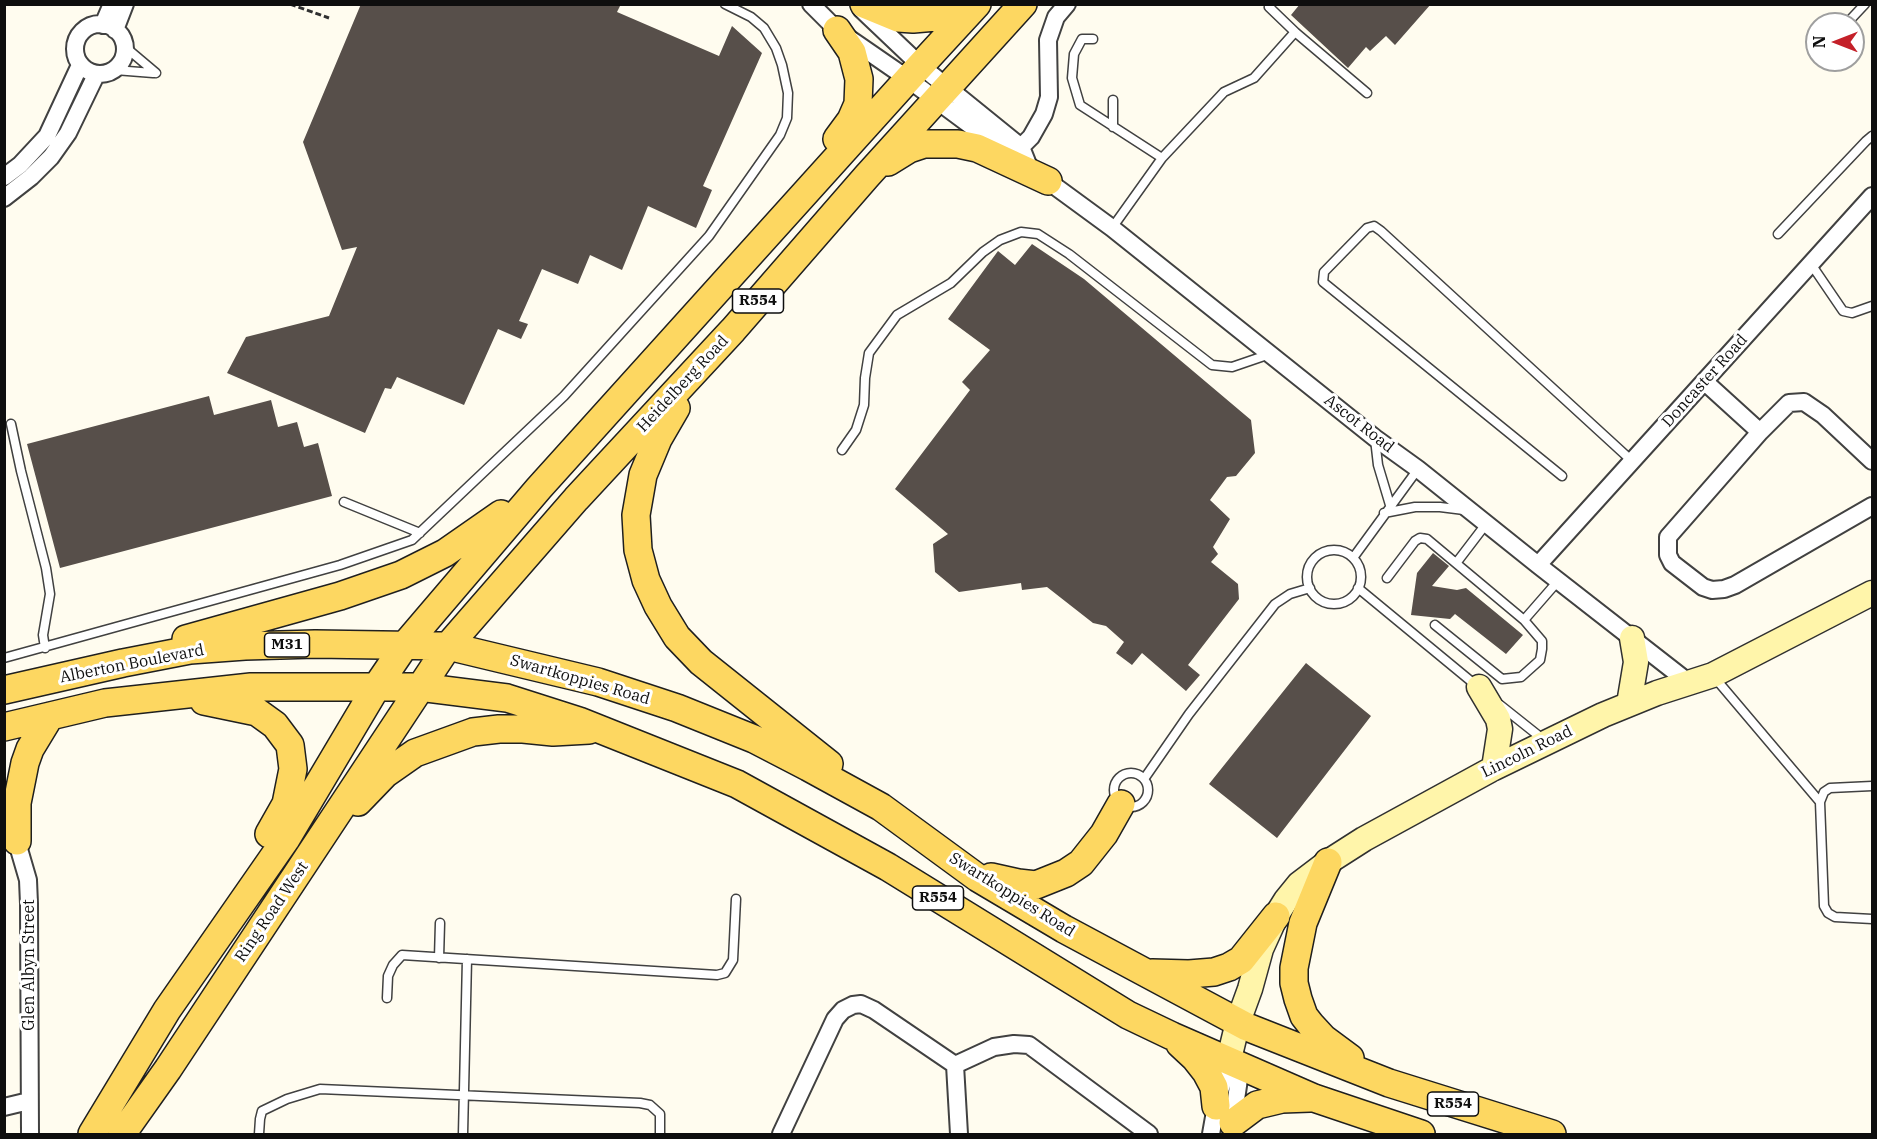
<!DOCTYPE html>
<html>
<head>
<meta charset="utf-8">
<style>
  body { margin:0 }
  #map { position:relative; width:1877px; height:1139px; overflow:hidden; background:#fffcef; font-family:"IBM Plex Serif",serif }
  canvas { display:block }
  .frame { position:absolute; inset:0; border:6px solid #0e0e0e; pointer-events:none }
  .north { position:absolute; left:1805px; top:12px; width:60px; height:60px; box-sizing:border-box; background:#fff; border:2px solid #9f9f9f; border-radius:50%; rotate:270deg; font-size:16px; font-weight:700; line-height:24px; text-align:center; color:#0e0e0e }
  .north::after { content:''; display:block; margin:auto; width:21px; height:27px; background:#c42029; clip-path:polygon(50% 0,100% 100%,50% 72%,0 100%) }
</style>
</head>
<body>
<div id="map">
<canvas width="1877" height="1139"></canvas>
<div class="frame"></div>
<div class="north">N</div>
</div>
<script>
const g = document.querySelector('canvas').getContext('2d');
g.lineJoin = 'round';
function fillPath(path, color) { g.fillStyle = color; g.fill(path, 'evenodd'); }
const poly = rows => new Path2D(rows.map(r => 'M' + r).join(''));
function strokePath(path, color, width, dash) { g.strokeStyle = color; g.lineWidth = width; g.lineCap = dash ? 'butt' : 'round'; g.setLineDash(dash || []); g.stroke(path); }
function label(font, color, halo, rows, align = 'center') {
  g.font = font + ' "IBM Plex Serif",serif'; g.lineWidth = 6; g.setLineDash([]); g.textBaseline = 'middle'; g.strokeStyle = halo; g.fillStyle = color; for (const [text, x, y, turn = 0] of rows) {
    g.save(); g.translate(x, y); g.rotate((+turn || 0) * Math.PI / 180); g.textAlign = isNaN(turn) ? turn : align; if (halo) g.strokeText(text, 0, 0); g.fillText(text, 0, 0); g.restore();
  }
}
const building = poly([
  [361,4,621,4,617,12,719,56,732,26,762,53,703,186,712,190,696,228,648,206,622,270,590,255,578,284,542,269,519,321,528,324,521,339,498,329,464,405,397,377,391,389,385,388,365,433,227,373,246,337,329,316,357,247,342,250,303,142],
  [1300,4,1431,4,1395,45,1386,36,1370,51,1366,47,1348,68,1291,15],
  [1032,244,1084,279,1251,420,1255,453,1236,476,1227,477,1210,500,1230,519,1213,547,1218,554,1211,562,1238,584,1239,599,1188,665,1200,675,1186,691,1142,653,1132,665,1116,653,1124,642,1106,626,1093,623,1047,587,1022,590,1021,583,959,592,935,572,933,544,948,534,895,489,970,390,962,382,990,350,948,319,998,251,1015,265],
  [209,396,214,415,271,400,278,427,297,422,304,447,318,443,332,496,60,568,27,444],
  [1433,553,1449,566,1432,586,1457,590,1466,588,1523,635,1506,654,1455,614,1450,619,1411,615,1417,573],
  [1306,663,1371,716,1277,838,1209,784]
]);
const path = poly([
  [290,4,329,18]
]);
const lane = poly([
  [1850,20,1865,4],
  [1295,32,1367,93],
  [1093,39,1082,39,1074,54,1072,78,1080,105,1162,158],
  [124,46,156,73],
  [115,70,153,73],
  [1113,100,1113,127],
  [1112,228,1162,158,1224,92,1254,78,1295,32,1269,7,1271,4],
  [1778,234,1866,141,1872,136],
  [1811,264,1843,311,1852,313,1872,306],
  [11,424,21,471,46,568,50,594,43,635,45,648],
  [1375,439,1378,465,1390,505],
  [842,450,856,430,864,405,865,378,869,353,897,315,951,283,983,252,1000,240,1021,232,1038,234,1069,254,1212,365,1232,367,1270,354],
  [1562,476,1323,282,1324,272,1367,228,1374,226,1381,231,1632,461],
  [344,502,420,533],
  [1384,513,1415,507,1440,507,1464,510],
  '1307 577a27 27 0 1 1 54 0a27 27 0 1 1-54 0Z',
  [1353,558,1418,469],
  [1457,562,1486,524],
  [1387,578,1415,541,1420,538,1427,539,1524,620],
  [1358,588,1478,687],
  [1435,625,1502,679,1521,677,1540,660,1542,649,1542,641,1524,620,1558,581],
  [4,658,340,565,412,540,564,396,709,236,780,135,787,118,788,93,782,65,776,48,764,28,751,17,725,4],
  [1715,678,1820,802,1824,906,1828,913,1835,917,1872,919],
  [1500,705,1544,740],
  '1114 790a17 17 0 1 1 34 0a17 17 0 1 1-34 0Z',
  [1144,779,1189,714,1275,604,1290,594,1310,588],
  [1820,802,1824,792,1830,788,1872,786],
  [439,958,440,923],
  [387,998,388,976,393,965,402,955,717,975,725,973,733,960,736,899],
  [259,1134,260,1119,262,1111,287,1099,320,1089,640,1103,650,1105,660,1114,660,1134],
  [463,1134,467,959]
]);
const street = poly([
  [811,4,837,30,908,79,1005,151],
  [861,9,921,66,1021,147,1029,167],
  '75 49a25 25 0 1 1 50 0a25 25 0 1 1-50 0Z',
  [103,25,112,4],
  [115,30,125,4],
  [1014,154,1031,137,1044,114,1049,97,1048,40,1056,17,1067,4],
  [1041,176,1112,228,1375,438,1418,469,1538,565,1688,682],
  [4,177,20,165,47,136,80,65],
  [4,198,31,177,51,157,68,133,96,75],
  [1705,382,1760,432],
  [1872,461,1823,415,1804,402,1789,403,1760,432,1668,537,1668,555,1672,563,1703,587,1712,590,1724,589,1735,585,1872,506],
  [1538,565,1872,196],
  [14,832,28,880,29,904,30,1134],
  [955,1065,994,1047,1014,1044,1029,1045,1149,1134],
  [955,1065,959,1134],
  [4,1107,29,1101],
  [1232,1127,1241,1065],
  [781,1134,835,1019,843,1010,853,1005,861,1004,874,1010,955,1065],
  [1211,1134,1216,1106,1229,1059]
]);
const secondary = poly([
  [1479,687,1498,719,1500,729,1494,768],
  [1629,704,1636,662,1632,638],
  [1229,1059,1238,1022,1250,989,1261,949,1276,916,1286,900,1299,884,1328,862,1364,839,1494,768,1603,715,1657,693,1713,675,1872,593]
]);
const primary = poly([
  [864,4,898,18,913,19,936,17,961,4],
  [837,30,852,52,859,79,858,104,851,120,837,139],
  [888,162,909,149,924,144,958,144,977,148,1048,181],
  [676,408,658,439,643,475,636,515,638,550,646,580,658,606,677,637,701,662,829,764],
  [186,639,340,596,401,575,445,553,501,514],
  [4,690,123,663,190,650,245,646,315,644,448,646,598,682,677,708,754,739,808,767,881,807,978,878,1064,929,1247,1027,1389,1083,1552,1134],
  [204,701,257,712,275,725,290,745,293,769,286,804,269,834],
  [4,727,105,703,251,687,419,687,507,698,579,721,737,784,888,867,1128,1015,1172,1036,1314,1098,1421,1134],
  [358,802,385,774,415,753,473,732,499,729,523,729,553,732,589,730],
  [17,841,17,803,25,763,30,749,50,716],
  [1328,862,1303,923,1294,968,1294,983,1298,999,1304,1016,1311,1025,1323,1038,1350,1058],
  [991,877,1018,883,1036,885,1066,873,1081,863,1104,834,1121,804],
  [1152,973,1189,974,1214,972,1229,967,1241,960,1276,916],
  [1180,1044,1195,1058,1206,1072,1214,1087,1216,1106],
  [1233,1123,1257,1105,1282,1099,1310,1098],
  [92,1134,167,1010,286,839,377,686,405,645,539,488,908,79,977,4],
  [122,1134,168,1069,448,646,576,499,733,330,867,176,1023,4]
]);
const shields = [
  [758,301,51],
  [287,645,45],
  [938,898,51],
  [1453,1104,51]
];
const shieldNames = [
  ["R554",758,301],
  ["M31",287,645],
  ["R554",938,898],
  ["R554",1453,1104]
];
const streetNames = [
  ["Doncaster Road",1705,381,-48],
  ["Heidelberg Road",683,384,-47],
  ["Ascot Road",1359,424,38],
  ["Alberton Boulevard",132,664,-11],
  ["Swartkoppies Road",580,680,16],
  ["Lincoln Road",1527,752,-26],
  ["Swartkoppies Road",1012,895,32],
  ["Ring Road West",272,912,-56],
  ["Glen Albyn Street",29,965,-90]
];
fillPath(building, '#574f4a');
strokePath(lane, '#414141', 11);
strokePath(street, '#414141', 20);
strokePath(secondary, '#303030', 27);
strokePath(primary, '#1f1f1f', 30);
strokePath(path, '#303030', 3, [6, 3]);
strokePath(lane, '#fff', 8);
strokePath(street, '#fff', 16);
strokePath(secondary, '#fff5aa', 24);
strokePath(primary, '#fdd761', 27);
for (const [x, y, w] of shields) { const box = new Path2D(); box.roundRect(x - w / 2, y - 12, w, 24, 4.5); g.fillStyle = '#fff'; g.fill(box); strokePath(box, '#0e0e0e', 1.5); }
label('bold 15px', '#0e0e0e', null, shieldNames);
label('16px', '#0e0e0e', '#fff', streetNames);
</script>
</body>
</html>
